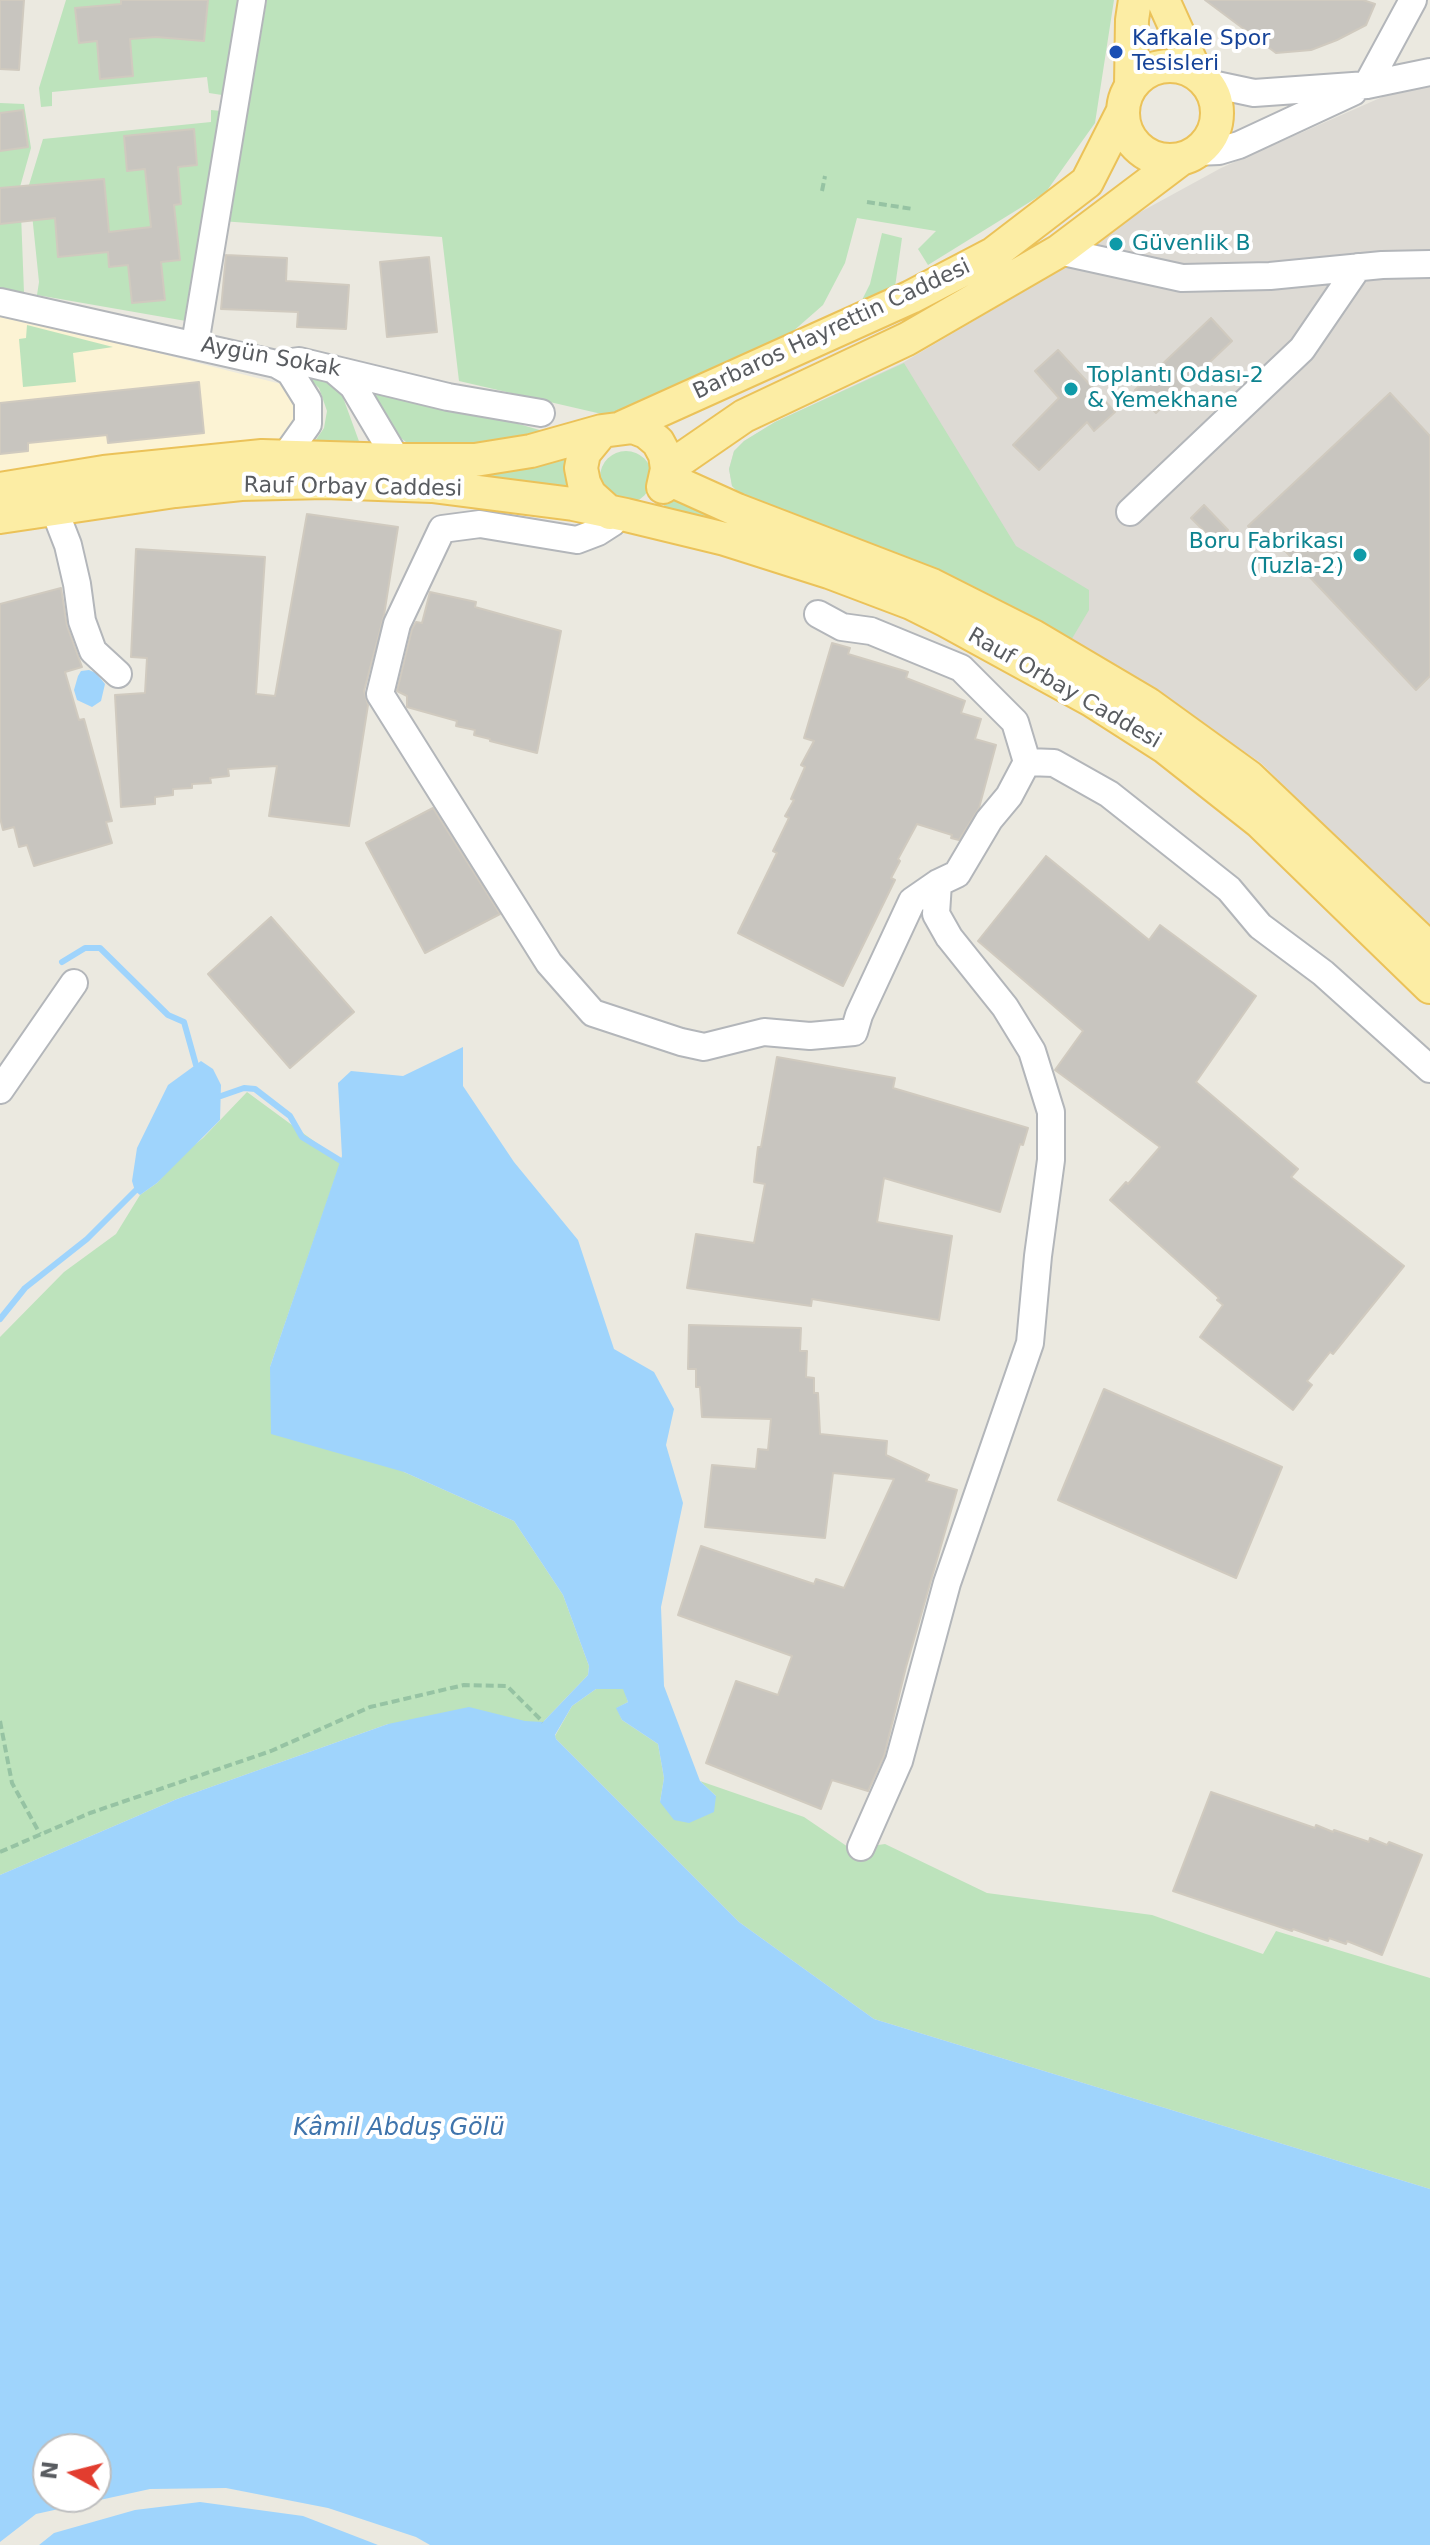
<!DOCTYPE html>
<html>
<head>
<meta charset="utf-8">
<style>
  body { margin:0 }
  #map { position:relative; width:1430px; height:2545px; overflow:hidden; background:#ebe9e0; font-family:"DejaVu Sans",sans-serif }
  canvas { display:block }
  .north { position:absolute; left:32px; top:2433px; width:80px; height:80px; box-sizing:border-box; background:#fff; border:2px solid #bdbebf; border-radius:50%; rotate:277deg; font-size:22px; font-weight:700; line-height:32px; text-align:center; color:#595c60 }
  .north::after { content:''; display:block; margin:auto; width:28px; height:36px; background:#e23d2f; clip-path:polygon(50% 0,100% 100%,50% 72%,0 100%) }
</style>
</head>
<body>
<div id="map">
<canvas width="1430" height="2545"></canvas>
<div class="north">N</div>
</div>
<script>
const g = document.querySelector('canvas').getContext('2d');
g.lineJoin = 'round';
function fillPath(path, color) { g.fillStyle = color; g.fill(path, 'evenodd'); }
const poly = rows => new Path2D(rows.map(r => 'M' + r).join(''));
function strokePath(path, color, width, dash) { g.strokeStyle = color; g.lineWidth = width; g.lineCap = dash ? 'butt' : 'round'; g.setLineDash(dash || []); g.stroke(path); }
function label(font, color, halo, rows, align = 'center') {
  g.font = font + ' "DejaVu Sans",sans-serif'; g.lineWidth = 8; g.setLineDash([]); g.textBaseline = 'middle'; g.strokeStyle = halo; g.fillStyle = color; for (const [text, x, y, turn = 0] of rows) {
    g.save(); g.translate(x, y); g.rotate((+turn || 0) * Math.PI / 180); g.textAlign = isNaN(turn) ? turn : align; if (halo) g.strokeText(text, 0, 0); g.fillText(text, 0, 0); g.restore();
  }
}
const commercial = poly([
  [0,313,281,384,292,395,295,416,292,428,284,443,0,480]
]);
const industrial = poly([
  [1430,82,1430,929,1261,763,1226,739,1070,642,967,586,888,550,826,528,732,486,729,469,734,451,744,441,775,422,904,362,1065,267,1124,221,1221,168,1405,87]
]);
const green = poly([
  [66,0,239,0,222,95,209,93,207,77,52,92,52,106,41,107,39,88],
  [267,0,1114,0,1095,123,1046,192,928,265,918,249,936,231,857,218,845,263,823,305,774,348,606,415,459,381,442,237,221,221,244,126],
  [0,103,24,104,31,148,20,187,24,293,0,289],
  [211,110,222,111,186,321,37,295,39,282,29,185,43,139,211,122],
  [882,233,902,238,894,294,873,304,862,300,870,284],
  [27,325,113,347,73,353,76,382,23,387,19,339,26,338],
  [904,363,1016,546,1089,590,1089,610,1070,642,967,586,889,550,744,499,732,486,729,469,734,451,744,441,775,422],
  [304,374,322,377,341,392,360,444,315,441,324,428,327,411,319,388],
  [375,389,470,410,557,435,501,447,410,445,394,433,377,407],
  '600 477a26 26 0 1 1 52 0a26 26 0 1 1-52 0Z',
  [564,456,575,492,0,501],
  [671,497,769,535,662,508],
  [247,1092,341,1161,270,1367,404,1472,514,1521,563,1595,589,1666,588,1675,543,1722,388,1724,177,1799,0,1875,0,1337,64,1272,116,1234,140,1195,157,1183,183,1154,203,1138],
  [596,1689,624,1689,628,1702,617,1708,622,1720,658,1744,664,1778,660,1802,716,1796,700,1781,804,1817,851,1849,885,1844,987,1893,1152,1915,1263,1954,1276,1931,1430,1978,1430,2189,874,2019,739,1922,556,1739,555,1736,572,1706]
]);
const water = poly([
  [89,670,96,673,105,684,101,701,92,707,77,700,74,690,78,676,81,671],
  [463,1047,463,1086,514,1162,578,1240,614,1349,654,1372,674,1409,666,1445,683,1503,661,1607,664,1686,700,1781,716,1796,714,1812,689,1823,674,1820,660,1802,664,1778,658,1744,622,1720,616,1708,628,1702,623,1689,596,1689,572,1706,555,1735,556,1739,739,1922,874,2019,1430,2189,1430,2545,430,2545,416,2537,328,2508,226,2488,150,2489,36,2514,0,2542,0,1875,177,1799,388,1724,469,1707,525,1721,543,1722,588,1675,589,1666,563,1595,514,1521,404,1472,271,1434,270,1367,342,1156,338,1083,351,1071,403,1076],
  [48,2449,96,2449,96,2497,48,2497],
  [201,1061,213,1069,221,1085,220,1120,157,1183,140,1195,135,1191,132,1181,137,1148,168,1085],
  [200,2502,303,2516,378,2545,39,2545,54,2533,135,2510]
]);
const stream = poly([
  [62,962,85,948,100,948,168,1015,184,1022,196,1065],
  [221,1096,244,1088,255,1089,290,1116,302,1137,341,1161],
  [0,1319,25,1288,87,1239,135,1191]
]);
const building = poly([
  [0,0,24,0,19,70,0,69,0,0],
  [121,0,208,0,204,41,156,37,130,39,133,76,100,79,97,41,79,43,75,8,121,4,121,0],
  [1205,0,1363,0,1375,4,1366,25,1337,40,1311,50,1276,53,1205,0],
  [23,110,28,147,0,151,0,113,23,110],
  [194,129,197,165,178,167,181,204,174,205,180,260,161,262,165,300,132,303,128,265,109,267,108,252,58,257,55,218,0,224,0,188,104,179,109,232,151,227,145,169,127,171,124,136,194,129],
  [226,255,287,258,286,281,349,285,346,329,297,327,298,312,221,309,226,255],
  [429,257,437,332,387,337,380,262,429,257],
  [1211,318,1232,341,1156,413,1135,390,1211,318],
  [1058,350,1115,412,1094,431,1087,422,1039,470,1013,445,1059,398,1035,371,1058,350],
  [199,382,204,433,108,443,107,435,28,443,28,451,0,454,0,403,199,382],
  [1390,393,1430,436,1430,676,1416,690,1273,538,1265,545,1248,526,1390,393],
  [1204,505,1228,530,1215,542,1191,518,1204,505],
  [307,514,398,527,384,615,364,691,368,705,349,826,269,816,277,766,228,769,229,776,210,778,211,783,192,784,192,788,173,789,173,795,155,797,155,804,121,807,115,695,145,693,147,658,131,657,136,549,265,557,256,694,275,696,307,514],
  [61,588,67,626,82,667,65,672,79,720,84,719,112,821,106,822,112,843,34,866,27,845,19,847,14,827,3,830,0,818,0,604,61,588],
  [430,592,476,602,475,607,561,631,537,753,490,741,490,739,474,735,475,730,456,726,457,721,407,707,407,696,397,691,412,629,416,622,422,623,430,592],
  [832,643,850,648,848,654,908,672,906,678,965,701,961,713,981,719,975,739,996,745,979,808,959,840,951,838,952,835,917,824,898,859,900,861,891,878,895,880,843,986,738,933,777,853,773,851,789,818,785,816,794,800,791,799,805,767,801,765,814,741,804,738,832,643],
  [433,808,500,914,425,953,366,843,433,808],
  [1046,856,1149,940,1160,925,1256,996,1196,1082,1298,1169,1291,1177,1404,1266,1333,1354,1330,1352,1307,1381,1312,1385,1293,1410,1200,1337,1223,1305,1217,1300,1219,1298,1110,1200,1126,1182,1128,1184,1160,1147,1055,1070,1083,1031,978,941,1046,856],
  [271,917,354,1012,290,1068,208,974,271,917],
  [777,1057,895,1078,893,1088,1028,1128,1023,1145,1020,1144,1000,1212,884,1178,877,1222,952,1236,939,1320,812,1299,811,1306,687,1288,696,1234,754,1243,765,1184,754,1182,756,1163,758,1147,761,1147,777,1057],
  [689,1325,801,1328,800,1351,807,1351,806,1377,814,1378,814,1393,818,1393,820,1434,887,1441,886,1455,929,1475,926,1481,957,1490,906,1667,884,1756,868,1791,832,1780,821,1809,706,1763,736,1681,778,1695,792,1656,678,1615,701,1546,814,1584,816,1579,844,1588,894,1479,833,1473,825,1538,705,1527,712,1465,756,1469,758,1449,768,1450,771,1419,702,1417,700,1387,696,1387,696,1369,688,1369,689,1325],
  [1104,1389,1282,1467,1236,1578,1058,1500,1104,1389],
  [1211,1792,1315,1828,1316,1825,1333,1832,1334,1830,1369,1842,1370,1838,1387,1845,1389,1842,1422,1855,1382,1955,1347,1941,1346,1944,1329,1938,1328,1941,1293,1929,1292,1931,1173,1891,1211,1792]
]);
const path = poly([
  [822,191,825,176],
  [867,202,913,209],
  [0,1721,12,1783,40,1834],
  [0,1852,90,1813,271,1751,370,1707,464,1685,507,1686,543,1722]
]);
const minor = poly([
  [1207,83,1254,93,1367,85,1430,72],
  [1367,85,1413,0],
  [1196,152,1219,151,1239,145,1353,92],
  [1059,251,1182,278,1270,276,1382,265,1430,264],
  [0,302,276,364,299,361,448,397,541,413],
  [195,344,252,0],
  [276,364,290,372,308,401,308,424,286,455],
  [333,369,353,386,397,460],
  [54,509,68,545,77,584,82,621,93,651,118,674],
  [1130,512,1302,349,1358,267],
  [620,514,612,523,598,532,577,540,480,524,442,529,397,624,380,694,549,963,593,1013,681,1042,704,1047,764,1032,810,1036,854,1032,859,1015,912,901,938,883,957,874,989,820,1009,796,1027,762,1054,763,1109,794,1229,889,1260,926,1323,973,1430,1069],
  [818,614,842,627,871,631,961,668,1015,722,1027,762],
  [0,1090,74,983],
  [861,1847,899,1761,947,1583,1030,1343,1038,1256,1051,1160,1051,1112,1032,1051,1005,1007,949,937,936,914,938,883]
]);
const major = poly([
  [1163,0,1196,73],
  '1123 113a47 47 0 1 1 94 0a47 47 0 1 1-94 0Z',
  [1131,85,1132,20,1135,0],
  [623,427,911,297,993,254,1087,182,1122,113],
  [667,469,744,416,907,339,1059,251,1181,159],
  [666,478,737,510,932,585,1033,636,1148,704,1249,777,1430,949],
  [0,489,104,472,262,456,397,460,475,460,531,451,602,431],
  [610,513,590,495,584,483,581,468,584,453,602,431,633,427,646,432,658,442,665,455,667,469,663,487],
  [0,517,175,491,241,484,325,482,432,486,573,504,626,515,725,539,829,572,911,603,947,621,1093,701,1165,747,1260,822,1430,987]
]);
const markers = [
  [1116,52,8,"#1a4fb4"],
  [1116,244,8,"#0f9aa8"],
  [1071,389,8,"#0f9aa8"],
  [1360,555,8,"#0f9aa8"]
];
const transitNames = [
  ["Kafkale Spor",1132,39],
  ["Tesisleri",1132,64]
];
const cultureNames = [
  ["Güvenlik B",1132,244],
  ["Toplantı Odası-2",1087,376],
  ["& Yemekhane",1087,401],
  ["Boru Fabrikası",1344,542,"right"],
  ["(Tuzla-2)",1344,567,"right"]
];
const streetNames = [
  ["Barbaros Hayrettin Caddesi",832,330,-25],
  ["Aygün Sokak",271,358,10],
  ["Rauf Orbay Caddesi",353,488,1],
  ["Rauf Orbay Caddesi",1064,689,30]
];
const waterNames = [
  ["Kâmil Abduş Gölü",399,2129]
];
fillPath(commercial, '#fcf3d4');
fillPath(industrial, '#dddad4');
fillPath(green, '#bde3bc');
fillPath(water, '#9fd4fc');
strokePath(stream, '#9fd4fc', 6);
fillPath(building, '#c8c5bf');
strokePath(building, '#d0cabf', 2);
strokePath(minor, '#b3b6ba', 30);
strokePath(major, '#ebc259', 36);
strokePath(path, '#96c3a3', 4, [8, 4]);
strokePath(minor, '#fff', 26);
strokePath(major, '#fceda4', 32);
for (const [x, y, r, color] of markers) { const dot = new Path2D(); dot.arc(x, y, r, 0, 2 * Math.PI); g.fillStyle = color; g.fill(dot); strokePath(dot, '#fff', 3); }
label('22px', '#164399', '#fff', transitNames, 'left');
label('22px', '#0d838f', '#fff', cultureNames, 'left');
label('22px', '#595c60', '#fff', streetNames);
label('italic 24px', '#3f74ac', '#fff', waterNames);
</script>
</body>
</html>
